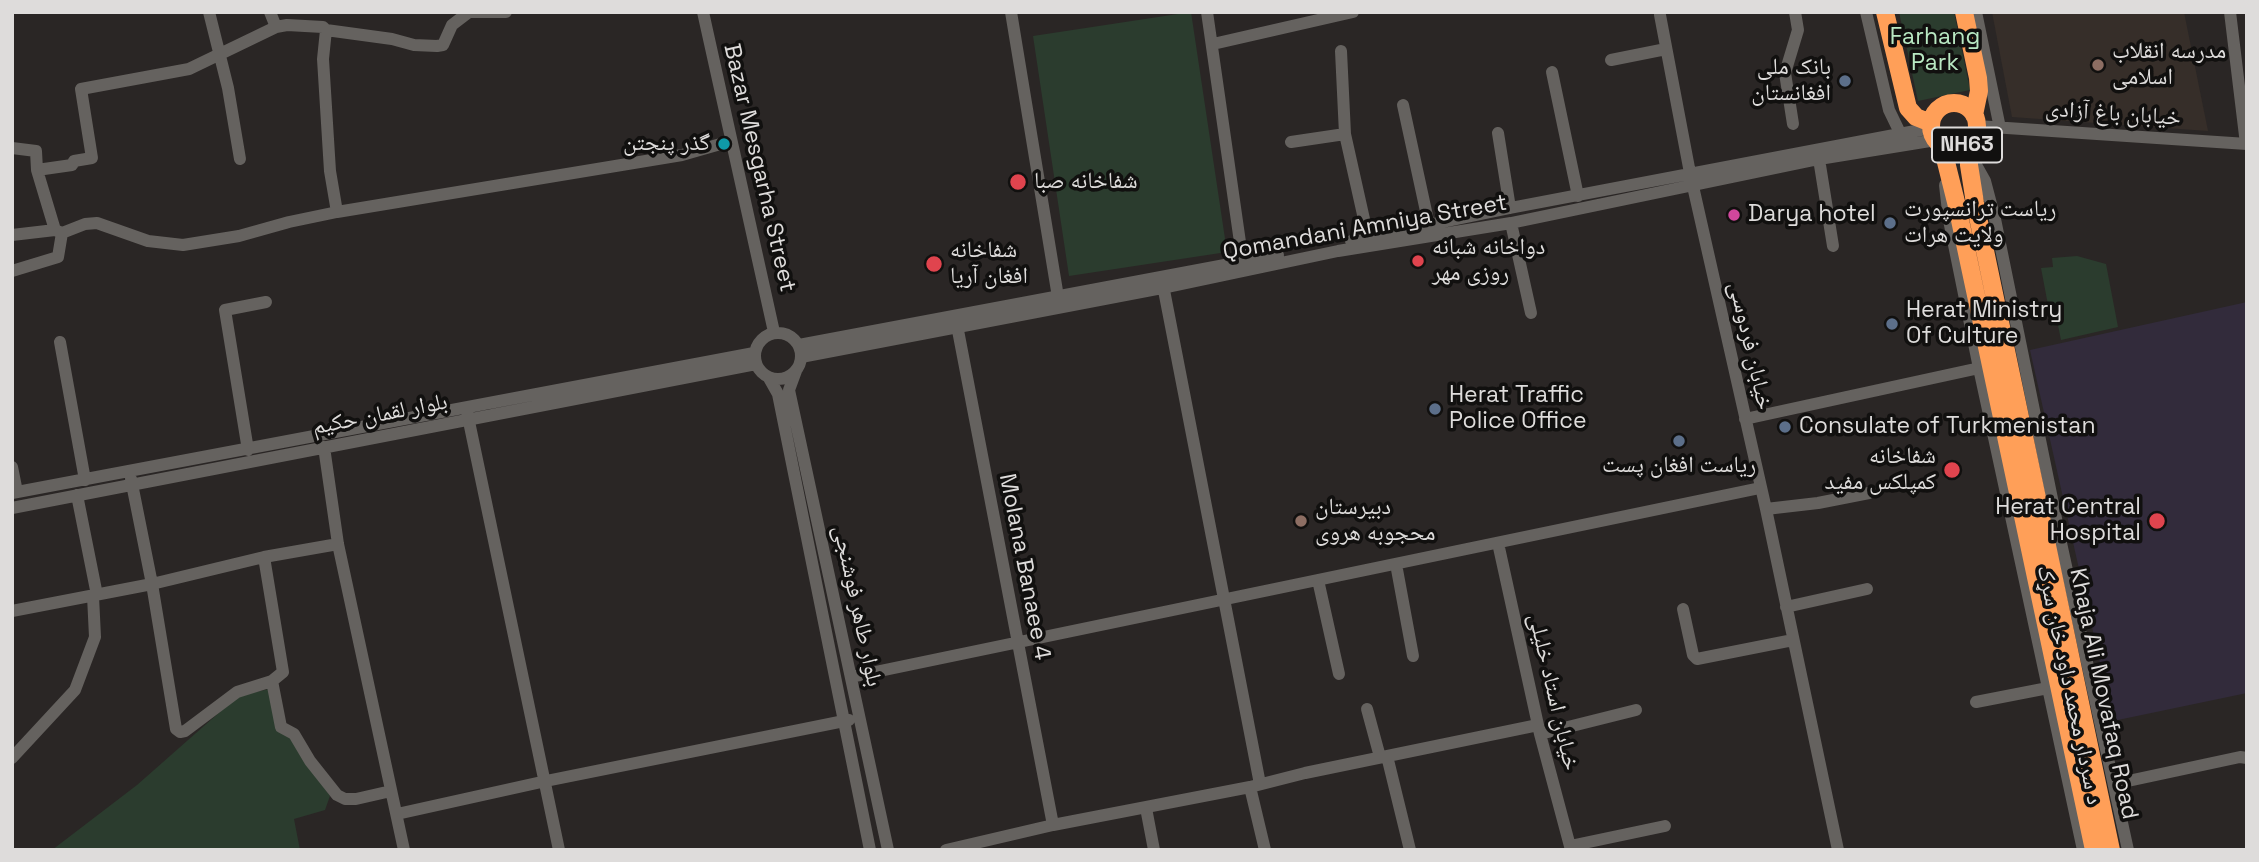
<!DOCTYPE html>
<html>
<head>
<meta charset="utf-8">
<style>
  body { margin:0 }
  #map { position:relative; width:2259px; height:862px; overflow:hidden; background:#2a2625; font-family:"Space Grotesk",sans-serif }
  canvas { display:block }
  .frame { position:absolute; inset:0; border:14px solid #dedcdb; pointer-events:none }
</style>
</head>
<body>
<div id="map">
<canvas width="2259" height="862"></canvas>
<div class="frame"></div>
</div>
<script>
const g = document.querySelector('canvas').getContext('2d');
g.lineJoin = 'round';
function fillPath(path, color) { g.fillStyle = color; g.fill(path, 'evenodd'); }
const poly = rows => new Path2D(rows.map(r => 'M' + r).join(''));
function strokePath(path, color, width, dash) { g.strokeStyle = color; g.lineWidth = width; g.lineCap = dash ? 'butt' : 'round'; g.setLineDash(dash || []); g.stroke(path); }
function label(font, color, halo, rows, align = 'center') {
  g.font = font + ' "Space Grotesk","Noto Naskh Arabic",sans-serif'; g.lineWidth = 7; g.setLineDash([]); g.textBaseline = 'middle'; g.strokeStyle = halo; g.fillStyle = color; for (const [text, x, y, turn = 0] of rows) {
    g.save(); g.translate(x, y); g.rotate((+turn || 0) * Math.PI / 180); g.textAlign = isNaN(turn) ? turn : align; if (halo) g.strokeText(text, 0, 0); g.fillText(text, 0, 0); g.restore();
  }
}
const built = poly([
  [1992,12,2184,12,2208,131,2012,117]
]);
const medical = poly([
  [2247,302,2247,693,2113,721,2030,350]
]);
const green = poly([
  [1191,12,1227,252,1069,276,1033,36],
  [1899,12,1954,12,1970,90,1918,101],
  [2077,256,2106,264,2118,327,2061,340,2058,325,2052,326,2041,268,2053,267,2052,258],
  [269,689,290,738,330,796,325,810,294,819,300,850,52,850,137,785,238,696]
]);
const minor = poly([
  [209,12,228,88,240,159],
  [270,12,276,27],
  [703,12,774,332],
  [1011,12,1058,297],
  [1207,12,1244,270],
  [1866,12,1889,110,1903,139],
  [1976,12,2000,128],
  [2230,12,2246,144],
  [1660,15,1690,173,1766,509,1838,850],
  [326,30,323,59,330,171,337,212],
  [1213,44,1353,12],
  [1341,51,1345,134,1368,237],
  [1611,60,1666,49],
  [1552,72,1578,196],
  [1403,105,1429,225],
  [1793,124,1785,73,1798,30,1795,12],
  [1977,126,2247,144],
  [1498,133,1510,208],
  [1291,142,1345,134],
  [12,148,36,151,37,170,55,230],
  [1971,156,1985,181,1995,219,2061,543,2128,850],
  [1819,159,1833,246],
  [37,170,72,165,74,161,92,158,81,89,189,69,276,27,287,25,323,27,326,30,392,39,414,45,437,46,443,45,452,25,469,12,506,12],
  [1945,185,1949,220,1979,368,2083,850],
  [1511,223,1531,313],
  [12,235,55,230,62,233,85,224,97,223,148,241,183,245,239,236,289,222,337,212,682,155,731,141],
  [1351,241,1510,208,1931,128],
  [12,271,58,257,62,233],
  [1162,280,1260,784],
  [956,320,1053,825],
  '755 356a23 23 0 1 1 46 0a23 23 0 1 1-46 0Z',
  [60,342,85,480],
  [799,345,1278,255],
  [801,357,1162,288,1338,251,1511,223,1819,159,1936,140],
  [796,371,789,390,888,850],
  [769,378,778,394,870,850],
  [467,412,559,850],
  [1745,419,1984,367],
  [324,447,338,544,404,850],
  [248,450,225,310,266,302],
  [12,467,17,492],
  [131,479,152,584,176,729,180,732,185,731,237,692,272,681,283,672,264,557],
  [12,493,754,353],
  [77,495,97,595],
  [12,508,756,364],
  [1766,509,1818,503,1869,493],
  [1498,543,1540,734,1571,850],
  [1396,564,1413,656],
  [1318,580,1339,674],
  [1786,607,1867,589],
  [1683,609,1693,655,1697,659,1793,640],
  [12,611,152,584,264,557,338,544],
  [851,677,1760,488],
  [272,681,281,727,294,734,310,761,337,795,345,799,356,799,391,791],
  [1976,702,2048,688],
  [1367,709,1380,757],
  [1540,734,1636,710],
  [1387,756,1410,850],
  [12,758,75,690,95,637,93,596],
  [2114,784,2240,757,2247,758],
  [1250,787,1265,850],
  [1146,808,1154,850],
  [397,814,546,781,849,720],
  [1570,846,1665,826],
  [946,850,1053,825,1250,787,1305,773,1538,725]
]);
const highway = poly([
  [1885,12,1908,108,1916,117,1931,123],
  [1964,12,1978,78,1979,91,1974,115],
  '1931 126a23 23 0 1 1 46 0a23 23 0 1 1-46 0Z',
  [1975,137,1969,153,1969,165,1975,203,2111,850],
  [1942,146,1957,206,2094,850]
]);
const markers = [
  [2098,65,7,"#8d6e63"],
  [1845,81,7,"#5c6f8a"],
  [724,144,7,"#0f9aa8"],
  [1018,182,9,"#e0444e"],
  [1734,215,7,"#d1479c"],
  [1890,223,7,"#5c6f8a"],
  [1418,261,7,"#e0444e"],
  [934,264,9,"#e0444e"],
  [1892,324,7,"#5c6f8a"],
  [1435,409,7,"#5c6f8a"],
  [1785,427,7,"#5c6f8a"],
  [1679,441,7,"#5c6f8a"],
  [1952,470,9,"#e0444e"],
  [1301,521,7,"#8d6e63"],
  [2157,521,9,"#e0444e"]
];
const shields = [
  [1967,145,70]
];
const shieldNames = [
  ["NH63",1967,145]
];
const parkNames = [
  ["Farhang",1935,38],
  ["Park",1935,64]
];
const poiNames = [
  ["مدرسه انقلاب",2112,52],
  ["اسلامی",2112,78],
  ["بانک ملی",1831,68,"right"],
  ["افغانستان",1831,94,"right"],
  ["گذر پنجتن",710,144,"right"],
  ["شفاخانه صبا",1034,182],
  ["ریاست ترانسپورت",1904,210],
  ["ولایت هرات",1904,236],
  ["Darya hotel",1748,215],
  ["دواخانه شبانه",1432,248],
  ["روزی مهر",1432,274],
  ["شفاخانه",950,251],
  ["افغان آریا",950,277],
  ["Herat Ministry",1906,311],
  ["Of Culture",1906,337],
  ["Herat Traffic",1449,396],
  ["Police Office",1449,422],
  ["Consulate of Turkmenistan",1799,427],
  ["شفاخانه",1936,457,"right"],
  ["کمپلکس مفید",1936,483,"right"],
  ["ریاست افغان پست",1679,466,"center"],
  ["دبیرستان",1315,508],
  ["محجوبه هروی",1315,534],
  ["Herat Central",2141,508,"right"],
  ["Hospital",2141,534,"right"]
];
const streetNames = [
  ["خیابان باغ آزادی",2113,114,4],
  ["Bazar Mesgarha Street",759,168,77],
  ["Qomandani Amniya Street",1365,228,-10],
  ["خیابان فردوسی",1750,346,77],
  ["بلوار لقمان حکیم",380,415,-11],
  ["Molana Banaee 4",1024,567,79],
  ["بلوار طاهر فوشنجی",857,606,78],
  ["د سردار محمد داود خان سړک",2069,685,78],
  ["خیابان استاد خلیلی",1553,692,77],
  ["Khaja Ali Movafaq Road",2103,694,78]
];
fillPath(built, '#362e29');
fillPath(medical, '#322b3b');
fillPath(green, '#2b3c2e');
strokePath(minor, '#65625f', 12);
strokePath(highway, '#ff9f58', 18);
for (const [x, y, r, color] of markers) { const dot = new Path2D(); dot.arc(x, y, r, 0, 2 * Math.PI); g.fillStyle = color; g.fill(dot); strokePath(dot, '#11100f', 2.5); }
for (const [x, y, w] of shields) { const box = new Path2D(); box.roundRect(x - w / 2, y - 17.5, w, 35, 5); g.fillStyle = '#11100f'; g.fill(box); strokePath(box, '#dedcdb', 2); }
label('bold 21px', '#dedcdb', null, shieldNames);
label('23px', '#b9e9c3', '#11100f', parkNames);
label('23px', '#dedcdb', '#11100f', poiNames, 'left');
label('23px', '#dedcdb', '#11100f', streetNames);
</script>
</body>
</html>
